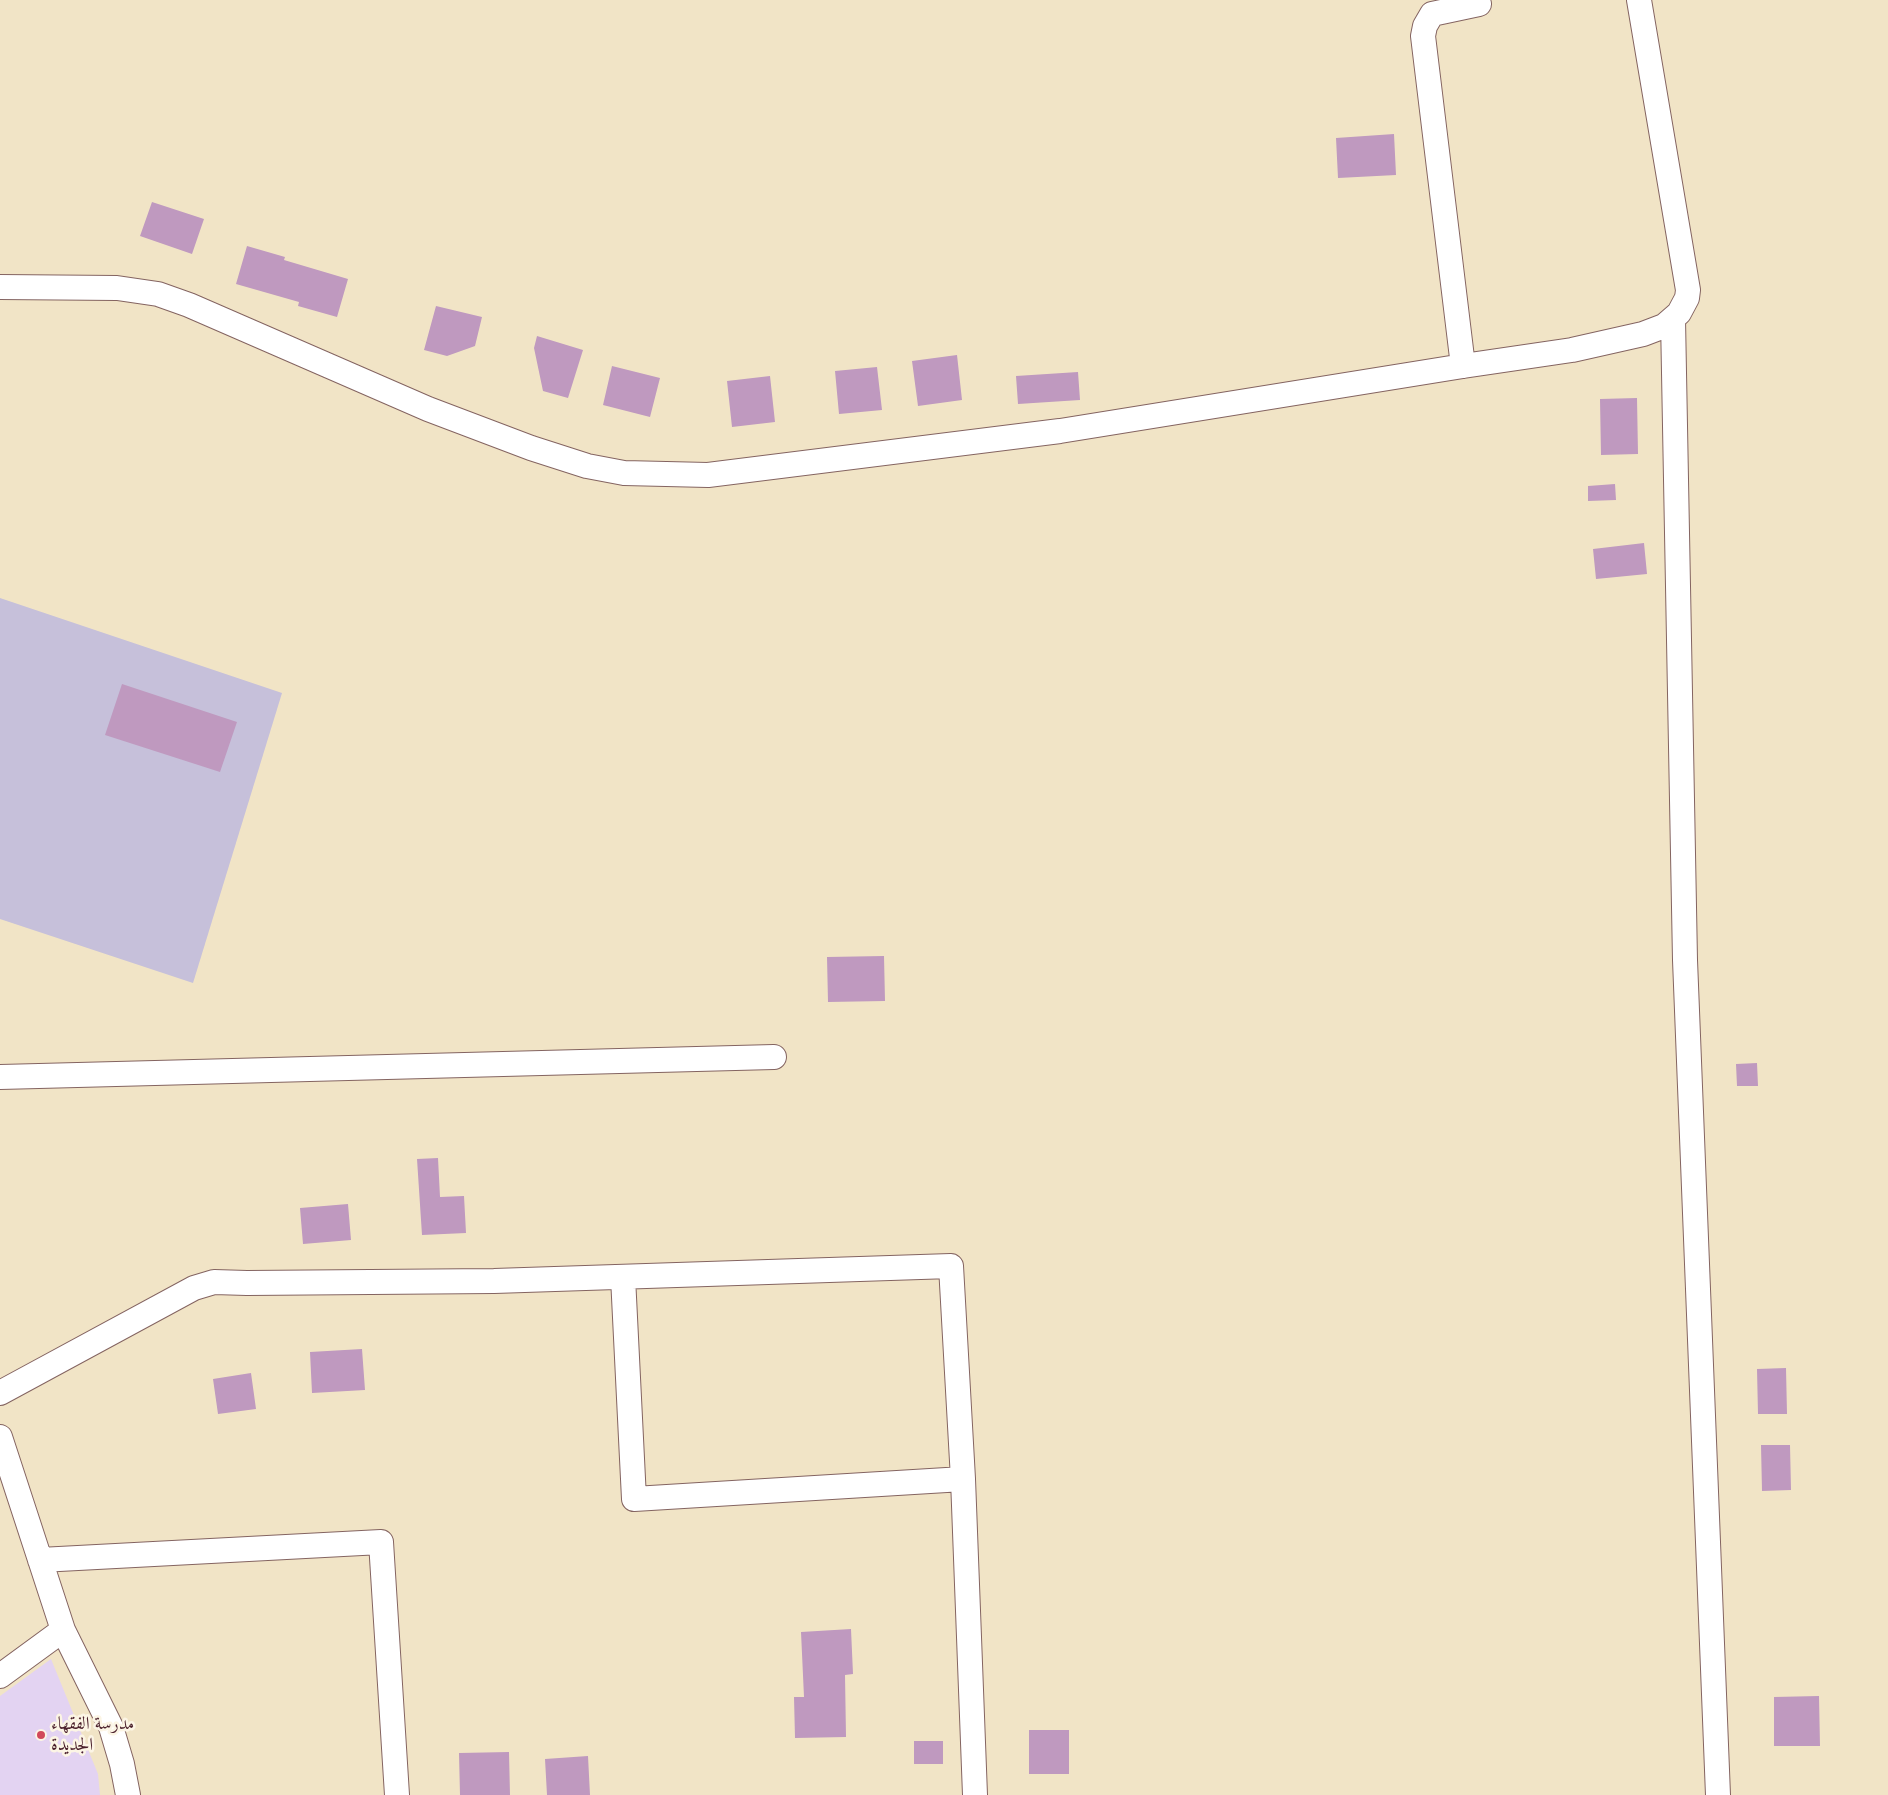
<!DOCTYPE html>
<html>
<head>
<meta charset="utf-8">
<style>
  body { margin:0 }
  canvas { display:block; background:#f1e4c6 }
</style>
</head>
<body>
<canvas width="1888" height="1795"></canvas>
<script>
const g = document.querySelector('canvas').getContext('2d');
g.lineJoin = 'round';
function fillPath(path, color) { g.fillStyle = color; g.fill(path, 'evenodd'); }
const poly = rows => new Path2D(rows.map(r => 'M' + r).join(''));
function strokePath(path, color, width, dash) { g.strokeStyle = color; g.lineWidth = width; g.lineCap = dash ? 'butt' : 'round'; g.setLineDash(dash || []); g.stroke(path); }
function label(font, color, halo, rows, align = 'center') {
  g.font = font + ' Cardo,Amiri,serif'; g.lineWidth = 5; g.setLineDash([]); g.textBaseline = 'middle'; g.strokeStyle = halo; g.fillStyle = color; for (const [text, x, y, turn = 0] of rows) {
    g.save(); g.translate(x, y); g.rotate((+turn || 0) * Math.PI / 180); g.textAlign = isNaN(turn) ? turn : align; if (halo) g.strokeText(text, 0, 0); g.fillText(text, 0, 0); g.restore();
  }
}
const built = poly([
  [51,1659,98,1774,100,1795,0,1795,0,1696]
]);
const industrial = poly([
  [0,598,282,693,193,983,0,919]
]);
const building = poly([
  [1394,134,1396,175,1338,178,1336,138],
  [152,202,204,219,192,254,140,236],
  [247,246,285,257,284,260,348,279,337,317,298,306,299,302,236,284],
  [436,306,482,317,475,346,447,356,424,350],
  [537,336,583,350,568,398,543,391,534,348],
  [957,355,962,400,918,406,912,361],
  [612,366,660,378,650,417,603,405],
  [877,367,882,410,839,414,835,371],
  [1078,372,1080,400,1018,404,1016,376],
  [770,376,775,422,732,427,727,381],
  [1637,398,1638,454,1601,455,1600,399],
  [1615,484,1616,500,1588,501,1588,486],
  [1644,543,1647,574,1596,579,1593,549],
  [122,684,237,722,220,772,105,735],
  [884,956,885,1001,828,1002,827,957],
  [1757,1063,1758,1086,1737,1086,1736,1064],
  [438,1158,440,1197,464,1196,466,1233,422,1235,417,1159],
  [348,1204,351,1240,303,1244,300,1208],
  [362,1349,365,1390,312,1393,310,1352],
  [1786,1368,1787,1414,1758,1414,1757,1369],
  [251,1373,256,1409,218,1414,213,1379],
  [1761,1445,1790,1445,1791,1490,1762,1491],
  [851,1629,853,1674,845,1675,846,1737,795,1738,794,1697,804,1697,801,1632],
  [1819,1696,1820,1746,1774,1746,1774,1697],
  [1029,1730,1069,1730,1069,1774,1029,1774],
  [914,1741,943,1741,943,1764,914,1764],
  [509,1752,510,1795,460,1795,459,1753],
  [588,1756,590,1795,547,1795,545,1759]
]);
const street = poly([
  [0,287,117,288,158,294,189,305,428,409,531,448,587,466,624,473,708,475,1060,431,1463,366,1572,350,1643,334,1664,326,1679,313,1687,298,1688,290,1639,0],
  [1673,319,1685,960,1718,1795],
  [1463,366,1423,36,1425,26,1432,14,1479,4],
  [0,1077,774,1057],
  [623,1277,634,1499,963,1479],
  [0,1393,194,1288,214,1282,247,1283,494,1281,951,1266,963,1479,975,1795],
  [0,1437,63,1630,111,1727,122,1764,128,1795],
  [40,1560,381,1542,397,1795],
  [0,1676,63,1630]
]);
const markers = [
  [41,1735,5,"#d1495b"]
];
const poiNames = [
  ["مدرسة الفقهاء",51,1725],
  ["الجديدة",51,1746]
];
fillPath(built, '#e3d3f2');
fillPath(industrial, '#c6c0da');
fillPath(building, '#bf99bf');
strokePath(street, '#846461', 26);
strokePath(street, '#fff', 24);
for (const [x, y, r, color] of markers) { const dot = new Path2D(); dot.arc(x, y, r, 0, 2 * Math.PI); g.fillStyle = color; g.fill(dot); strokePath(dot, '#fcf5e5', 2); }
label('18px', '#4a1f2b', '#fcf5e5', poiNames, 'left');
</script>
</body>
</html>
